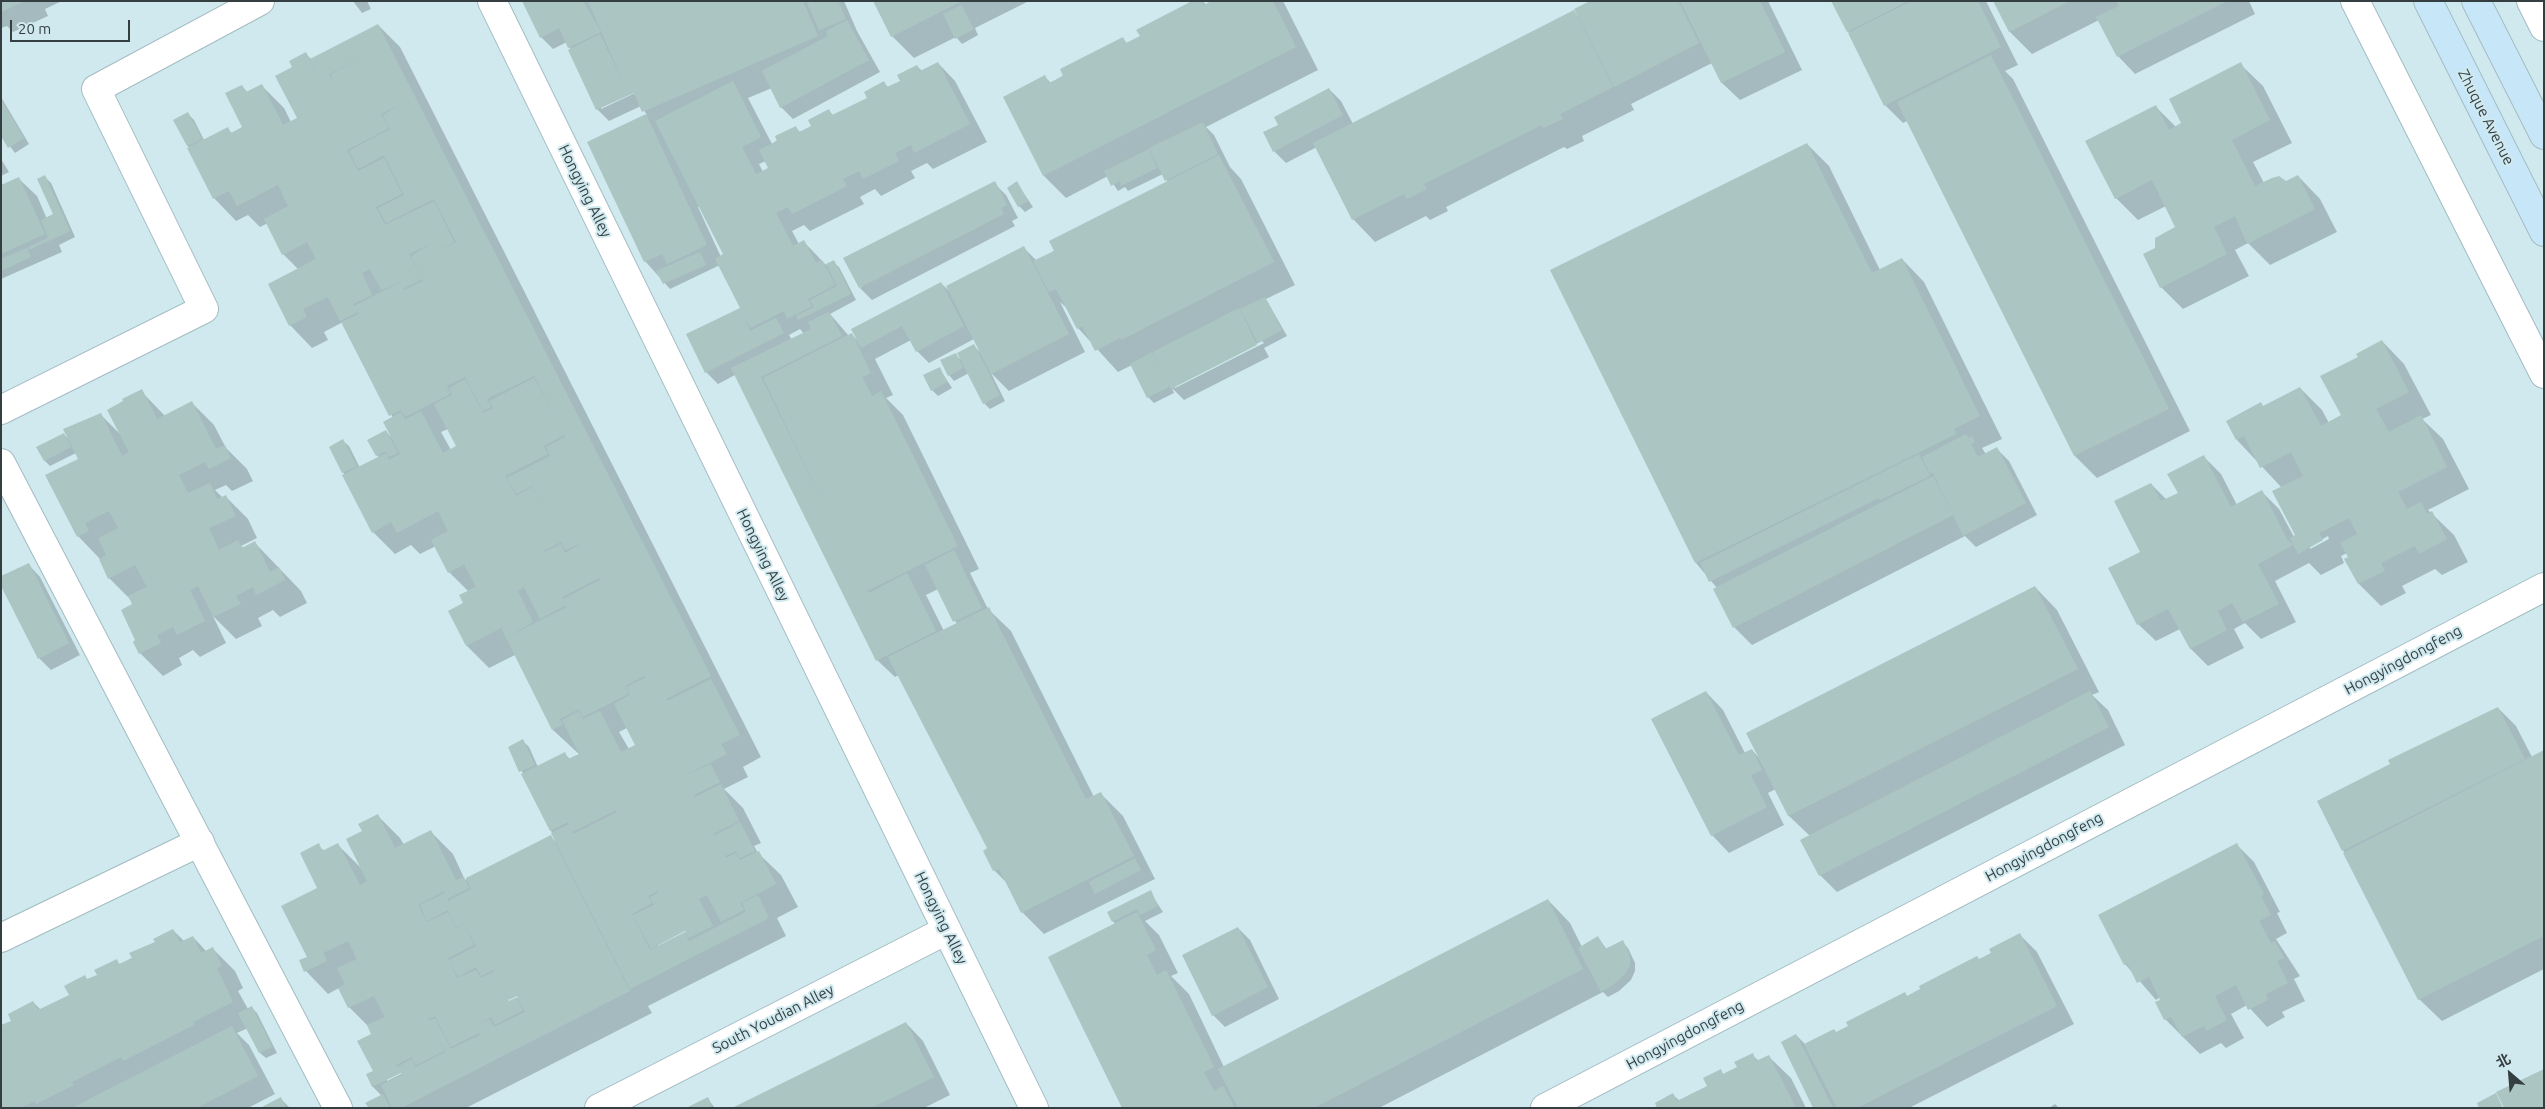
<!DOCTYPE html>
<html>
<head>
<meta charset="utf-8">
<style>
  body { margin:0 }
  #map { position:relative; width:2545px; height:1109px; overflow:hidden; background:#cfe9ef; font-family:Ubuntu,"Noto Sans SC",sans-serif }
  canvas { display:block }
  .frame { position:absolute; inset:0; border:2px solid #353f42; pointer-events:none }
  .north { position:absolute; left:2485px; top:1049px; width:50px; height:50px; -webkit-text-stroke:4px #cfe9ef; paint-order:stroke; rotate:333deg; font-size:14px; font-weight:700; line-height:20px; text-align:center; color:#353f42 }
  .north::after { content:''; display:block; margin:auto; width:18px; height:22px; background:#353f42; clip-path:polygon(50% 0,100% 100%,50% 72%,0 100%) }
  .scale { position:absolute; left:10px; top:20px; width:120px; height:22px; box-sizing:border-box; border:2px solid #353f42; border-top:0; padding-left:6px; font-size:15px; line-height:18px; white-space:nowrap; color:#353f42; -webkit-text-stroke:4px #cfe9ef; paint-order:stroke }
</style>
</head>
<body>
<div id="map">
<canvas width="2545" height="1109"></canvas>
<div class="frame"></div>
<div class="north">北</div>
<div class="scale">20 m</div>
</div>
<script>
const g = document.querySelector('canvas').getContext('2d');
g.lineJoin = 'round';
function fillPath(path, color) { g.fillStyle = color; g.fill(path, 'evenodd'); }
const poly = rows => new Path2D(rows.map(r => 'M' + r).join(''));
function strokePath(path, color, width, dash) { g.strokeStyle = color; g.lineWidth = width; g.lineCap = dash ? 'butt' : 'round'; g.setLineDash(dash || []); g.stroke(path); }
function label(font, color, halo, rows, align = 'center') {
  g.font = font + ' Ubuntu,sans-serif'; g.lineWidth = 4; g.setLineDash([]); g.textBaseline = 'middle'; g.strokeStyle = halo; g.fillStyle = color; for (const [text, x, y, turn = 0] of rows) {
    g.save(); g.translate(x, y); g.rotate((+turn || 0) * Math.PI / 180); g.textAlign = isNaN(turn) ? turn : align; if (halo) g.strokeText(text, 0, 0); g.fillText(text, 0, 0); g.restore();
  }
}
const shadow = poly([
  [1,1,62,1,45,9,48,16,13,32,7,26,1,28],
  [353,1,367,1,371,9,362,13],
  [524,1,844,1,857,31,880,72,793,119,781,107,772,88,748,98,772,144,795,127,800,132,813,126,829,111,834,116,868,98,884,83,889,88,901,82,917,66,922,71,938,63,955,81,987,142,933,169,927,163,911,171,915,178,881,196,875,189,860,197,864,204,810,231,804,225,792,231,799,244,804,242,826,265,833,262,839,267,856,300,830,314,849,336,852,335,858,341,941,283,950,292,1024,248,1037,261,1168,182,1163,174,1128,191,1125,187,1118,191,1108,176,1066,198,1044,176,1004,98,1045,77,1051,83,1122,38,1128,44,1195,1,1203,1,1206,5,1214,1,1283,1,1318,70,1206,127,1214,135,1230,167,1241,179,1295,285,1266,299,1287,336,1264,348,1269,357,1184,400,1172,388,1174,393,1154,403,1148,397,1132,365,1118,372,1078,328,1068,309,1060,302,1085,352,1009,391,991,373,1005,401,990,409,984,403,969,373,954,381,949,375,956,355,962,361,974,346,980,352,974,339,929,363,917,351,911,340,875,359,893,395,886,398,903,415,979,569,970,573,988,609,1011,631,1094,797,1101,794,1123,816,1155,879,1044,934,1022,912,1008,884,994,870,989,849,899,675,895,677,877,660,735,375,718,384,706,372,739,310,744,314,720,265,670,289,645,261,589,143,647,115,641,106,609,121,597,109,567,42,553,49,541,37],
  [634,91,635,93,601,109,601,106],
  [766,161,770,169,763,172,759,164],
  [700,206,725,255,721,257,698,207],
  [800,329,804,334,792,340,789,335],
  [1262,341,1264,343,1175,388,1175,386],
  [938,589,957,624,944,631,926,595],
  [875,1,1029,1,975,28,978,35,962,44,956,37,914,58,892,36],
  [1593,1,1768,1,1802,70,1740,100,1722,83,1712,63,1631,104,1634,110,1582,136,1584,141,1567,149,1564,147,1446,207,1448,211,1430,220,1426,216,1375,242,1353,219,1317,147,1286,163,1274,151,1279,125,1329,89,1341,101,1353,124,1574,12,1580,18],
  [1833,1,1986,1,2018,65,2005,71,2013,79,2190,431,2097,478,2075,456,1907,121,1903,123,1885,105],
  [1995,1,2249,1,2255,14,2135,74,2118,56,2099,20,2032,54,2010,32],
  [378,25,400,47,761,757,743,767,748,777,724,789,743,808,761,843,754,846,758,853,781,875,798,907,777,918,786,936,648,1006,652,1013,466,1108,370,1108,382,1096,373,1087,367,1075,374,1071,373,1034,369,1027,349,1007,339,988,328,994,306,971,301,961,308,958,318,889,318,845,324,851,338,845,361,868,364,832,378,816,400,838,404,845,431,832,453,854,465,880,550,836,557,843,510,747,523,741,529,747,538,767,564,753,571,760,580,755,553,730,515,655,489,668,467,646,449,611,465,603,469,592,449,572,436,546,420,554,411,545,395,554,373,532,343,472,343,441,349,446,360,468,379,458,377,455,386,431,391,437,393,418,343,322,324,332,328,340,312,348,290,325,299,270,283,254,268,223,260,227,248,215,236,221,214,198,188,146,188,114,194,120,204,140,227,129,232,133,244,128,242,86,248,93,262,86,284,108,291,122,298,118,294,68,306,54,312,60],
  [448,429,458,447,451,450,441,432],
  [627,728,636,746,629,749,619,732],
  [690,927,692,929,658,946,658,943],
  [523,994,524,995,508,1003,506,999],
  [406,1069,407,1071,387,1081,387,1078],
  [2240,64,2263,86,2292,143,2253,162,2264,183,2286,182,2298,176,2320,199,2337,232,2270,265,2248,243,2235,250,2249,276,2183,309,2161,287,2156,248,2177,227,2166,206,2138,220,2116,198,2156,107,2176,127,2183,124],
  [1,97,29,144,15,153,1,134],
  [1807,144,1829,166,1880,270,1902,259,1924,282,2002,439,1982,448,1986,454,1997,449,2009,461,2037,515,1976,547,1965,536,1752,645,1735,628,1715,589,1717,588,1696,563],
  [1,159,9,172,1,176],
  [45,177,51,183,75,237,59,245,62,252,1,279,1,187,19,179,37,196,47,219,55,215],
  [994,183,1006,195,1018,218,1012,221,1015,226,872,300,860,288],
  [1017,183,1033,207,1025,212,1019,206],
  [2382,341,2404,364,2431,415,2422,419,2443,439,2469,489,2428,510,2454,535,2468,562,2442,575,2435,569,2402,586,2406,593,2381,606,2359,584,2346,559,2350,557,2347,553,2341,556,2344,563,2321,575,2309,563,2275,581,2296,622,2261,639,2245,623,2234,629,2244,648,2208,666,2191,649,2180,629,2156,641,2138,624,2142,552,2151,484,2167,500,2180,493,2204,457,2221,474,2237,505,2262,492,2279,509,2294,537,2297,536,2282,488,2237,440,2261,404,2264,407,2300,388,2322,410,2329,423,2342,416,2359,357],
  [2328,536,2329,539,2310,549,2310,546],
  [939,368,952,388,938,396,932,390],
  [141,391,165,416,192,403,214,425,226,448,247,469,253,481,232,491,226,485,215,490,223,498,226,497,248,519,257,538,241,546,244,548,255,543,301,591,307,603,280,617,273,610,258,618,262,626,236,639,213,616,226,643,200,657,193,650,179,658,182,665,163,676,140,653,132,601,109,578,100,559,78,536,80,459,76,453,50,466,45,461,63,434,70,440,100,414,121,435],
  [28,564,40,577,80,655,51,670,39,658],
  [2035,587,2057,610,2099,692,2092,695,2108,710,2125,745,1837,892,1820,875,1810,836,1789,816,1776,789,1768,793,1784,825,1729,853,1712,835,1706,692,1723,710,1745,753,1752,750,1759,758],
  [2498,708,2516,726,2532,757,2544,751,2544,969,2442,1021,2419,999,2343,850],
  [2237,845,2254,862,2280,912,2277,913,2287,933,2276,939,2300,976,2294,979,2305,1001,2282,1012,2285,1017,2267,1027,2247,1005,2231,1014,2244,1038,2226,1048,2221,1043,2200,1054,2165,1019,2160,997,2156,1000,2125,964,2100,915],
  [1150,892,1163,912,1145,921,1159,935,1178,973,1171,976,1189,994,1224,1067,1548,900,1570,923,1582,947,1598,937,1607,950,1622,942,1628,948,1635,963,1635,971,1631,980,1619,991,1608,997,1603,992,1379,1108,1124,1108,1115,924,1113,921],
  [1238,928,1250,940,1279,999,1225,1027,1213,1015],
  [173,930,185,942,193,937,207,952,213,949,235,971,243,988,238,991,248,1009,251,1007,257,1013,277,1053,266,1058,260,1053,248,1028,237,1033,249,1045,275,1094,248,1108,1,1108,1,1024,3,1026,13,1022,33,1002,41,1010,71,995,85,977,88,980,99,976,116,961,121,965],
  [2020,935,2037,952,2074,1024,1909,1108,1815,1108,1796,1035,1806,1045,1837,1033,1992,953],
  [906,1023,923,1041,950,1095,924,1108,734,1108],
  [1752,1055,1759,1061,1768,1056,1791,1078,1806,1108,1659,1108,1673,1095,1680,1101,1709,1087,1720,1071,1724,1075,1738,1068],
  [707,1098,715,1108,689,1108],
  [281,1099,290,1108,263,1108],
  [2055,1104,2059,1108,2049,1108]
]);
const building = poly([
  [1,1,25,1,1,12],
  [522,1,583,1,601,32,568,48,559,28,540,38],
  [588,1,803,1,818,36,642,112,634,93,596,110,568,50,600,34,623,82],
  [806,1,838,1,846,19,819,30],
  [873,1,962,1,891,37],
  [1192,1,1202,1,1204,5,1211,1,1273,1,1296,47,1043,176,1003,97,1045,75,1049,83,1063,76,1060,69,1123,37,1126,43,1140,36,1136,30],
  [1590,1,1678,1,1699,43,1614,87,1574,9],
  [1680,1,1760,1,1785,52,1721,83],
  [1831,1,1908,1,1847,32],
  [1912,1,1978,1,2001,47,1884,106,1848,33],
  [1993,1,2070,1,2009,32],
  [2116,1,2227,1,2117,57,2096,17,2119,6],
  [961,5,974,29,955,39,943,14],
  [1574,10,1613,87,1560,114,1563,119,1543,128,1542,125,1424,184,1427,189,1407,199,1404,194,1352,220,1313,143],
  [847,20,869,60,780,108,762,71,828,36,826,31],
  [378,24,711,676,666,699,667,701,711,679,740,735,721,744,727,754,684,776,711,764,720,782,694,795,695,797,721,784,739,821,713,834,714,836,740,822,755,851,740,858,736,851,725,856,726,858,736,853,740,860,759,851,776,884,740,903,744,910,721,922,707,895,699,899,713,926,689,938,685,931,651,949,633,915,654,905,650,897,658,893,657,891,648,896,652,903,632,914,650,950,685,932,689,941,746,912,742,903,758,895,769,918,630,989,551,833,569,824,568,822,550,831,521,774,565,752,568,759,579,754,562,720,579,711,583,719,600,711,621,752,635,745,614,704,630,695,626,687,645,678,644,676,625,686,628,694,583,717,579,709,560,719,563,725,552,730,502,630,503,627,466,646,448,611,463,603,459,595,476,587,464,564,448,573,431,540,448,531,438,511,397,533,391,522,372,533,342,475,386,453,389,460,400,454,383,422,401,412,405,420,421,411,443,453,456,446,434,404,452,395,449,388,465,379,483,413,493,408,489,401,534,378,556,419,534,376,487,399,491,407,483,411,465,377,447,386,450,394,405,417,401,410,389,416,341,322,359,314,358,312,340,321,328,297,303,309,307,317,289,326,268,284,316,259,307,242,282,255,264,219,288,206,278,185,237,206,229,191,213,199,187,148,228,127,231,133,242,127,225,93,242,85,246,92,262,84,283,125,297,118,275,76,292,67,289,61,306,52,322,84,310,59],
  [372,52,331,74,334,82,329,74],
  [399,105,383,115,390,129,349,151,358,169,384,155,404,195,378,208,386,223,434,199,456,242,437,252,454,242,434,201,385,225,376,207,402,194,384,158,358,171,347,150,389,128,381,114],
  [433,243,411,256,423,281,404,290,403,289,422,279,409,254],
  [370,269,381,290,401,282,354,306,353,304,372,295,362,273],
  [564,435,565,437,546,447,550,456,507,478,516,494,532,486,546,513,532,487,516,496,505,476,548,454,544,446],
  [561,542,565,550,582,543,565,553,561,544,545,552,544,551],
  [599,578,600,580,563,599,562,597],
  [524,587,540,619,566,605,567,607,507,637,533,622,518,591],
  [616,810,617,812,573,834,573,832],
  [1991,55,2169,409,2074,456,1897,102],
  [938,62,970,124,914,153,911,145,895,153,899,161,863,179,859,171,843,179,847,186,792,214,788,207,776,213,793,246,804,240,816,263,822,260,835,285,808,299,812,306,787,319,784,311,750,328,741,311,750,331,776,318,784,333,705,373,686,334,740,308,715,259,723,254,655,121,733,81,761,137,742,147,756,174,768,168,759,150,777,141,775,136,796,126,799,132,811,126,808,120,829,109,832,115,867,98,864,92,884,81,887,87,900,81,897,75,917,65,920,71],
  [2241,62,2270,120,2232,140,2255,186,2272,178,2279,176,2286,181,2298,175,2315,209,2247,244,2235,216,2214,227,2227,254,2160,288,2143,254,2155,248,2155,238,2175,227,2152,180,2115,199,2085,141,2156,105,2169,130,2181,123,2169,99],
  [1329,88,1343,115,1273,152,1263,132,1278,125,1274,117],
  [1,99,24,138,8,148,1,136],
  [188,112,202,139,187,146,173,120],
  [646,114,707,245,667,264,662,254,644,262,587,142],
  [1203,122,1218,154,1165,181,1149,148],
  [1807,143,1872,273,1902,258,1980,416,1954,429,1956,434,1695,563,1550,270],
  [1149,149,1157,168,1121,186,1120,181,1111,186,1104,171],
  [1219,155,1274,262,1121,340,1120,338,1095,351,1082,326,1077,329,1056,289,1049,292,1033,261,1054,251,1049,241],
  [45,175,70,231,29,250,28,247,48,238,41,220,53,214,37,179],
  [19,177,45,234,1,254,1,185],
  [995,181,1007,205,1001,208,1004,214,859,288,843,258],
  [1017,181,1028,201,1018,207,1007,188],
  [1024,246,1069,334,991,374,946,286],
  [27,248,31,257,1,271,1,259],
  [700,252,706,265,663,284,656,271],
  [834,260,851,294,798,320,796,316,814,307,810,300,837,286,826,264],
  [941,282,964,326,916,352,902,326,861,348,851,329],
  [1265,297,1282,330,1258,343,1240,309],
  [1239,308,1257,345,1171,389,1166,379,1169,387,1147,398,1130,364,1152,352,1161,369,1153,352],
  [829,312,842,336,761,377,830,516,763,378,852,333,871,373,862,377,872,396,881,391,958,546,867,591,869,593,907,573,936,631,876,661,731,368,811,329,808,322],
  [2382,340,2409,392,2376,409,2389,432,2421,415,2447,467,2398,492,2407,509,2421,502,2427,514,2432,511,2447,539,2419,554,2415,546,2381,563,2385,571,2358,584,2344,559,2348,557,2340,543,2357,534,2349,518,2319,533,2323,540,2298,554,2290,538,2295,535,2272,491,2303,476,2291,452,2260,468,2244,436,2236,440,2226,421,2261,402,2263,406,2300,387,2321,426,2341,415,2320,376,2358,357,2356,354],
  [974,344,1000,395,983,404,957,353],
  [956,353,963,368,948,376,940,360],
  [940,367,947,382,931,391,923,375],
  [142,389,157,419,192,401,216,449,225,445,231,458,209,469,205,462,179,475,188,493,210,483,217,499,226,495,236,516,209,528,219,550,238,540,242,548,255,541,270,572,279,567,285,580,256,595,253,587,236,596,241,604,213,617,198,586,190,590,205,621,177,635,173,627,157,635,161,643,139,654,133,642,135,640,121,610,132,604,128,596,147,587,135,565,108,579,99,559,106,555,98,538,118,528,109,511,85,523,89,531,77,537,45,475,78,459,63,429,101,413,122,456,129,452,107,410,123,401,122,399],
  [386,430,398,453,389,457,386,451,376,456,367,440],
  [64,433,71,447,44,461,36,447],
  [1966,434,1968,438,1972,436,1975,442,1971,444,1978,457,1997,447,2026,503,1963,536,1933,473,1930,474,1922,457],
  [343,439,357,466,342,473,329,447],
  [1919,454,1930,476,1880,500,1879,498,1709,582,1700,563],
  [2204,455,2231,507,2262,490,2287,539,2293,545,2258,564,2279,604,2243,622,2232,603,2218,611,2227,630,2190,649,2168,609,2137,625,2108,568,2140,552,2114,501,2151,483,2161,501,2178,493,2167,474],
  [1933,476,1953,515,1733,628,1713,589],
  [954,550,982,608,953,622,925,565],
  [29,563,69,643,38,659,1,586,1,576],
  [2035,586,2078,669,1788,816,1746,733],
  [989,607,1086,799,1101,792,1134,856,1021,913,999,869,993,871,983,851,987,848,888,657],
  [1706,691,1739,755,1752,749,1762,770,1751,775,1767,807,1711,836,1651,719],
  [2090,691,2109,727,1819,876,1800,840],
  [2498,707,2525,759,2342,851,2317,801,2390,764,2388,760],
  [523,739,535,765,519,772,508,747],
  [2544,750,2544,936,2418,1000,2343,853],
  [378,814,395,848,431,830,456,880,464,877,469,888,447,899,448,901,471,889,466,878,551,835,630,991,401,1108,392,1108,381,1085,402,1075,401,1073,372,1087,366,1074,373,1071,357,1041,371,1034,367,1025,385,1017,374,996,348,1008,338,988,345,984,337,968,357,959,348,941,323,953,327,961,304,972,299,960,307,957,281,906,317,888,300,853,319,843,322,851,338,843,360,885,367,881,346,839,362,831,358,824],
  [444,891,445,893,420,905,427,921,448,910,456,927,465,924,456,928,448,912,427,922,418,905],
  [466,926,476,946,449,960,458,977,476,967,481,976,494,970,495,971,481,978,476,970,457,978,448,958,474,945],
  [498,977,509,1000,517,996,525,1012,494,1027,490,1019,476,1026,491,1017,495,1025,523,1010,517,997,509,1001],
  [435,1016,451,1047,479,1033,480,1035,451,1049,435,1018,429,1021,428,1019],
  [432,1026,445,1052,416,1067,412,1059,397,1067,396,1065,412,1057,416,1065,444,1051],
  [2237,843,2264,894,2261,896,2271,915,2259,921,2271,943,2275,941,2284,958,2277,961,2288,983,2266,994,2268,1000,2248,1010,2236,985,2215,996,2227,1020,2207,1031,2204,1026,2182,1037,2171,1017,2164,1020,2155,1002,2160,1000,2149,977,2137,983,2127,963,2124,965,2098,915],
  [1135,858,1141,870,1095,894,1089,882],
  [1151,890,1158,906,1140,915,1137,909,1112,922,1107,912],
  [1548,899,1583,969,1314,1108,1238,1108,1218,1069],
  [1137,912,1156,950,1147,955,1157,975,1166,970,1213,1064,1214,1067,1204,1072,1214,1091,1223,1086,1235,1108,1122,1108,1048,957],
  [1238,927,1268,987,1212,1016,1182,955],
  [173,929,180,942,193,936,201,953,213,947,222,966,217,968,233,1002,193,1022,194,1025,123,1061,121,1057,72,1082,74,1085,36,1104,35,1101,20,1108,1,1108,1,1025,11,1021,8,1014,33,1001,38,1010,69,995,64,986,85,975,87,979,97,975,94,970,117,959,119,964,132,958,129,953,155,942,153,939],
  [2020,933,2057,1006,1857,1108,1837,1108,1804,1044,1834,1029,1836,1032,1848,1026,1846,1022,1905,992,1907,996,1920,989,1919,986,1977,956,1979,959,1991,953,1989,949],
  [1598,936,1605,949,1623,940,1630,956,1630,965,1625,974,1613,985,1601,992,1578,948],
  [252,1006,272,1047,259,1053,238,1013],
  [906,1022,934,1077,871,1108,732,1108],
  [232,1026,258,1076,197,1108,72,1108],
  [1796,1034,1833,1108,1813,1108,1781,1042],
  [1753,1053,1756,1061,1769,1055,1796,1108,1657,1108,1655,1103,1673,1093,1677,1101,1707,1086,1703,1078,1721,1069,1723,1074,1737,1067,1734,1062],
  [2544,1069,2544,1108,2504,1108,2496,1092],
  [2496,1093,2503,1108,2479,1108,2477,1103],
  [383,1094,390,1108,369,1108,365,1103],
  [281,1097,286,1108,260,1108],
  [708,1097,712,1105,707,1108,686,1108]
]);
const minor = poly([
  [2355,1,2544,374],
  [2531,1,2544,27],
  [1,410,204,309,96,89,260,1],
  [1,463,338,1108],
  [1,938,200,842]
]);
const tertiary = poly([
  [492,1,1034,1108],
  [599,1108,947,930],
  [1545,1108,2544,587]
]);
const secondary = poly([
  [2428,1,2544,232],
  [2476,1,2544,135]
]);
const streetNames = [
  ["Zhuque Avenue",2486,117,63],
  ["Hongying Alley",585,191,64],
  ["Hongying Alley",763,555,64],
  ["Hongyingdongfeng",2403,660,-28],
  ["Hongyingdongfeng",2044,847,-28],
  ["Hongying Alley",941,918,64],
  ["South Youdian Alley",773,1019,-27],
  ["Hongyingdongfeng",1685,1035,-28]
];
fillPath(shadow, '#0003');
fillPath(building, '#abc5c2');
strokePath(minor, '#a3bcc2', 30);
strokePath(tertiary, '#a3bcc2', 30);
strokePath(secondary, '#a3bcc2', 30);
strokePath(minor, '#fff', 28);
strokePath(tertiary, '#fff', 28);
strokePath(secondary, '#c7e7f9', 28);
label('15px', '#353f42', '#cfe9ef', streetNames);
</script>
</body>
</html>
